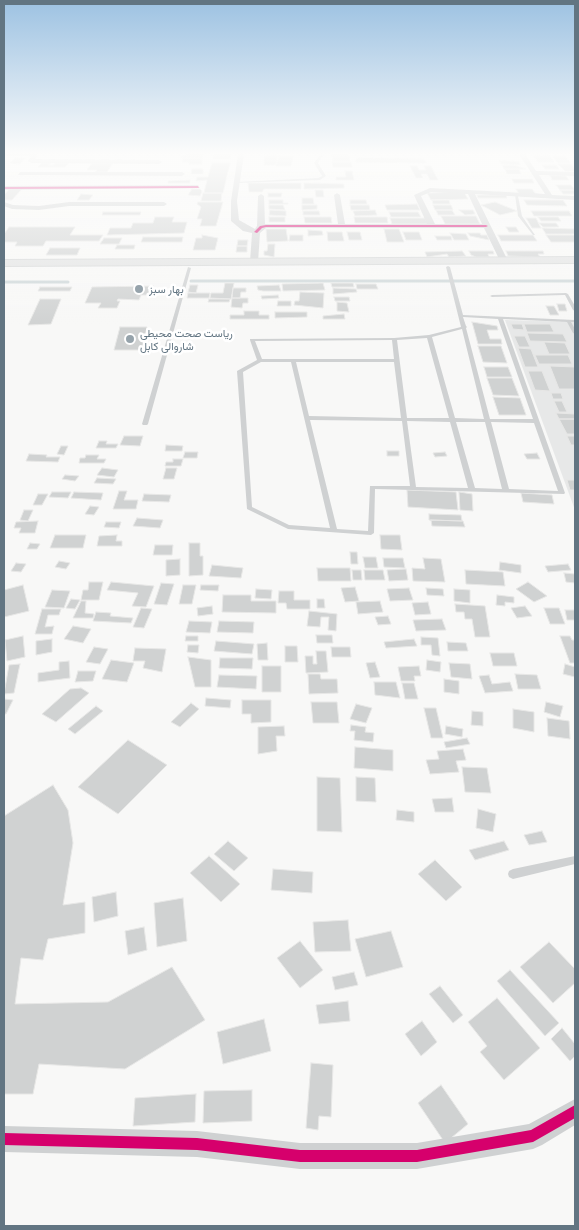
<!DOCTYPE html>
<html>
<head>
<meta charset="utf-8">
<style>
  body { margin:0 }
  #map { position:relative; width:579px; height:1230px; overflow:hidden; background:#f8f8f7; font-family:Ubuntu,sans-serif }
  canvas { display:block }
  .frame { position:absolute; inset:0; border:5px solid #627582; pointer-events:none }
</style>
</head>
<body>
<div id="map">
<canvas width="579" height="1230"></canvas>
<div class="frame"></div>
</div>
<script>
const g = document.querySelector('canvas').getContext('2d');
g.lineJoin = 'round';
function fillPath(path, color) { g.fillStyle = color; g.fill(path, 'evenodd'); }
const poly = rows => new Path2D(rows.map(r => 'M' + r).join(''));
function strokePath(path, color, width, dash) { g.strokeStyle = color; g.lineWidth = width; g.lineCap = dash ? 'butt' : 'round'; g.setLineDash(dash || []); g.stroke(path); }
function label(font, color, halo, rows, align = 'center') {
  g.font = font + ' Ubuntu,Vazirmatn,sans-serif'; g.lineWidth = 5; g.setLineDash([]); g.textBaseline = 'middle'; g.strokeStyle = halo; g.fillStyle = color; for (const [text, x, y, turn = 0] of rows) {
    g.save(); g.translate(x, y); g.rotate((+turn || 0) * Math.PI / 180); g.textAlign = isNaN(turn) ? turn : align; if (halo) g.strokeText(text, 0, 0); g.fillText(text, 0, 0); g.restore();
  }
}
const built = poly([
  [505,320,575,322,575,510]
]);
const stream = poly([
  [191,281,575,281],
  [4,282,68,282]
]);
const building = poly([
  [203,154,202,158,182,158,182,155,203,154],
  [214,154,231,154,230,159,213,159,214,154],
  [332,154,348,154,350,161,333,161,332,154],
  [265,155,277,155,276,165,264,165,265,155],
  [533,155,549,155,554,162,538,162,533,155],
  [279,156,293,156,291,166,276,166,279,156],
  [553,157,566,157,570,163,558,163,553,157],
  [15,158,25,158,20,164,10,163,15,158],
  [183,158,202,158,202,164,189,164,189,162,182,162,183,158],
  [359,158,424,159,426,163,356,162,356,159,359,158],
  [499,160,519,162,520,165,501,164,499,160],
  [332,162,351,162,352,167,333,167,332,162],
  [42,163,51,163,48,165,54,165,56,163,69,163,65,167,38,167,42,163],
  [92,163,113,163,107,172,95,172,97,170,87,170,92,163],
  [212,163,230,163,223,193,204,193,207,180,196,181,197,177,208,177,212,163],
  [558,164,572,164,575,171,565,171,558,164],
  [502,165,514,165,526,169,504,169,502,165],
  [542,165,556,165,559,169,545,169,542,165],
  [410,166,417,166,419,170,426,170,424,166,431,166,438,180,430,180,427,174,421,174,423,178,416,178,410,166],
  [192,169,203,169,203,174,191,174,192,169],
  [505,169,519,169,521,174,507,174,505,169],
  [345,171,352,171,354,180,336,180,336,177,346,177,345,171],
  [550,175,566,176,569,180,552,180,550,175],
  [512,179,532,179,534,183,514,183,512,179],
  [190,180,190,183,168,183,168,181,190,180],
  [248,183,301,183,301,189,264,189,262,192,249,192,248,183],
  [304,183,344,184,344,188,304,189,304,183],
  [556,185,571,185,575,190,560,190,556,185],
  [10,188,22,189,12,200,4,200,4,195,10,188],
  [192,189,200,189,202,191,200,196,188,195,192,189],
  [516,189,532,189,535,193,542,195,520,195,516,189],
  [315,190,323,190,324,197,316,197,315,190],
  [560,190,575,190,575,194,563,194,560,190],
  [464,192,468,199,431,200,427,193,464,192],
  [203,193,222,193,221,201,201,201,203,193],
  [268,193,282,193,281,197,268,197,268,193],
  [81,194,93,195,89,200,77,200,81,194],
  [477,195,506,195,507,198,478,198,477,195],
  [302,198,313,198,314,204,302,204,302,198],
  [269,200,283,200,283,203,288,203,288,204,269,204,269,200],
  [350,200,366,200,367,204,350,204,350,200],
  [432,200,449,200,450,204,433,204,432,200],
  [524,200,563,200,567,206,527,205,524,200],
  [198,202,223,202,216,226,200,226,202,219,197,219,201,207,197,204,198,202],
  [495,202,517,211,500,215,481,205,495,202],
  [417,204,420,210,387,210,385,205,417,204],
  [269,205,283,205,285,210,269,209,269,205],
  [302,205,317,205,317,209,302,210,302,205],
  [350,205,369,205,370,210,351,210,350,205],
  [433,205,451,205,453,210,435,210,433,205],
  [270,210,286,211,286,216,269,215,270,210],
  [375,210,377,215,355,216,353,211,375,210],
  [436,210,452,210,455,215,438,215,436,210],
  [459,210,473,210,475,214,465,215,459,210],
  [303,211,319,211,320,215,303,215,303,211],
  [531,211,569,211,572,216,534,216,531,211],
  [103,212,141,212,140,215,102,215,103,212],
  [389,212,418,212,421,217,391,217,389,212],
  [441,216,476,216,480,224,445,224,441,216],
  [155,217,174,217,172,222,187,222,184,233,107,235,110,228,131,228,133,223,153,223,155,217],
  [269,217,285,217,285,222,269,222,269,217],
  [304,217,331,217,332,223,305,223,304,217],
  [354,217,387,217,388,223,355,223,354,217],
  [538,217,558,217,561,221,541,221,538,217],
  [390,218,425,218,428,224,392,224,390,218],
  [526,218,536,218,541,228,532,228,526,218],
  [539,223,556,223,559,227,543,227,539,223],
  [9,227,75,227,70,235,103,235,99,241,46,241,43,246,15,246,17,242,4,242,4,234,9,227],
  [506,227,516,227,519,232,509,232,506,227],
  [542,228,575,229,575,234,546,234,542,228],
  [266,229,286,229,288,241,267,242,266,229],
  [384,229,399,229,404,242,387,242,384,229],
  [308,230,322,231,323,235,308,236,308,230],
  [327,232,342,232,344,241,328,241,327,232],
  [347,232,360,232,362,240,349,240,347,232],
  [403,232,419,232,422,240,406,240,403,232],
  [450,233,466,234,469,240,454,240,450,233],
  [468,233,480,233,481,235,487,235,489,240,470,236,468,233],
  [202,235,218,238,215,250,193,250,196,238,202,238,202,235],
  [290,235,303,235,303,241,289,241,290,235],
  [498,235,533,235,537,241,501,241,498,235],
  [546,235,575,235,575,242,551,242,546,235],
  [435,236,451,236,452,240,437,240,435,236],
  [143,237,183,237,182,242,141,242,143,237],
  [104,238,122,238,119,244,100,244,104,238],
  [238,240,248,240,247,246,237,246,238,240],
  [268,244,275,244,274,257,264,255,264,251,267,251,268,244],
  [117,245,135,245,134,249,115,249,117,245],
  [237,246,247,246,247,252,236,252,237,246],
  [50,248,80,248,77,255,46,255,50,248],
  [462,251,466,256,449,257,447,254,427,257,425,252,462,251],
  [469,251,493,251,494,254,488,254,489,257,476,257,471,255,469,251],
  [506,251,543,251,544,254,538,254,540,257,508,256,506,251],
  [225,283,234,283,231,299,210,298,211,293,223,293,225,283],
  [323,283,325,290,283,291,282,284,323,283],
  [331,283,353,283,354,287,332,287,331,283],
  [356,284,376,284,378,289,357,289,356,284],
  [190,285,198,285,196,293,188,292,190,285],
  [279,285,281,291,263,291,258,290,257,286,279,285],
  [153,286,151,295,141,295,139,300,118,299,117,301,120,301,117,308,98,308,101,303,85,303,92,287,153,286],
  [40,287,72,287,70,291,38,291,40,287],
  [233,288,246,288,246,292,241,292,240,298,232,298,233,288],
  [333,288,356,289,357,292,333,294,333,288],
  [300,292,324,293,323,308,294,305,295,301,299,301,300,292],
  [188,293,210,293,209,298,187,298,188,293],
  [278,295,279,298,262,299,261,296,278,295],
  [334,297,349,297,350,301,335,301,334,297],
  [232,298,248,298,248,303,243,303,242,308,231,307,232,298],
  [40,299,61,299,51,324,28,325,40,299],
  [209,299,230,299,229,302,208,302,209,299],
  [278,301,291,301,291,306,277,306,278,301],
  [337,302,347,303,349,312,337,311,337,302],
  [557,304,565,304,567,311,559,311,557,304],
  [546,306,554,306,559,315,550,315,546,306],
  [244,311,259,311,259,315,269,315,269,319,230,319,230,315,244,315,244,311],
  [275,312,307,312,307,317,275,318,275,312],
  [344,314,345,319,323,319,323,316,344,314],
  [472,322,497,326,498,330,487,330,490,339,501,339,502,344,478,344,472,322],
  [511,324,522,324,524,330,513,329,511,324],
  [524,324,550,324,554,332,527,332,524,324],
  [120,327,147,327,142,350,114,350,120,327],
  [527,333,563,334,567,342,530,341,527,333],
  [514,336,525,336,530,347,519,347,514,336],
  [544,342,565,343,570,354,549,354,544,342],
  [478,346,501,346,507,363,483,362,478,346],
  [518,348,531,349,538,367,525,367,518,348],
  [535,355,568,355,572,364,539,364,535,355],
  [550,366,575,367,575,389,559,389,550,366],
  [484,367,508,367,512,377,487,377,484,367],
  [528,371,542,371,550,391,535,390,528,371],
  [487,378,512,378,519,396,493,395,487,378],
  [551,393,561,393,563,399,553,399,551,393],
  [493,397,520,398,526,415,499,415,493,397],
  [554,401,562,401,567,412,559,412,554,401],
  [556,413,575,414,575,419,559,419,556,413],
  [559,419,575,419,575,434,567,434,559,419],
  [124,436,143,436,140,446,120,445,124,436],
  [567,436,575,436,575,445,571,445,567,436],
  [99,441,107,441,106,444,118,444,116,448,96,448,99,441],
  [166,445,183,446,182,451,165,451,166,445],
  [61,446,68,446,64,455,57,454,61,446],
  [387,451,399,451,399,456,387,456,387,451],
  [185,452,198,452,197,458,183,458,185,452],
  [445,452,447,456,435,457,433,453,445,452],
  [537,453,540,459,527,459,524,454,537,453],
  [29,454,47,455,46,457,60,457,58,462,26,461,29,454],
  [86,455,99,455,97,459,106,459,104,463,79,463,80,458,85,458,86,455],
  [173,459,183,459,181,466,165,466,166,462,173,462,173,459],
  [102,468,118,470,114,477,97,475,102,468],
  [166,468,177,468,174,479,163,479,166,468],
  [65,475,79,476,75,481,62,479,65,475],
  [97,478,116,479,113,484,94,483,97,478],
  [567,480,575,480,575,490,570,490,567,480],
  [407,490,456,492,458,510,408,507,407,490],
  [119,491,127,491,124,500,138,500,136,509,113,509,119,491],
  [52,492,71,492,68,498,49,497,52,492],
  [74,492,103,493,101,500,71,498,74,492],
  [459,492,472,494,473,511,460,510,459,492],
  [521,493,552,495,554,504,523,502,521,493],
  [38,494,48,494,42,505,33,505,38,494],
  [144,494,171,495,169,502,142,501,144,494],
  [90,506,99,507,94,515,85,514,90,506],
  [24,510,33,510,28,521,20,520,24,510],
  [429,514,461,515,462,521,429,520,429,514],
  [137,518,163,520,160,528,133,526,137,518],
  [431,520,463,521,465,527,432,526,431,520],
  [38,521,35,533,19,533,21,528,14,528,16,522,38,521],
  [106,522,121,522,119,528,104,527,106,522],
  [55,535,86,535,83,548,50,548,55,535],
  [117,535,116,541,122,541,122,546,97,546,99,536,117,535],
  [380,535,400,535,402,550,381,549,380,535],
  [30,543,40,544,37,549,27,549,30,543],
  [189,543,200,543,200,556,203,556,203,575,189,576,189,543],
  [155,545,173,545,172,555,153,555,155,545],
  [350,552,357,552,358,564,351,564,350,552],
  [363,557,376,557,378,568,365,568,363,557],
  [383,558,403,558,405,568,384,567,383,558],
  [423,558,441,559,445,582,413,581,412,568,425,569,423,558],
  [180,559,180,575,166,576,166,560,180,559],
  [59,561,70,563,66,569,55,567,59,561],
  [500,562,521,565,521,573,499,570,500,562],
  [16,563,26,564,21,572,11,571,16,563],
  [568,564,571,570,548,572,545,566,568,564],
  [212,565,243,568,241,578,209,576,212,565],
  [317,568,350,568,351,581,318,581,317,568],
  [406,569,408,580,389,581,387,570,406,569],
  [352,570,361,570,362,580,353,580,352,570],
  [364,570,383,570,385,580,365,580,364,570],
  [465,570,503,572,505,586,466,584,465,570],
  [564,573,575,574,575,583,566,582,564,573],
  [89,582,103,582,99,600,81,600,83,590,88,590,89,582],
  [111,582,154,586,146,607,132,606,138,593,107,590,111,582],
  [528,582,547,596,534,602,516,589,528,582],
  [161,583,174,584,167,605,154,604,161,583],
  [23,585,29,611,4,617,4,590,23,585],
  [183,585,196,585,192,604,179,604,183,585],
  [201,585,219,585,218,591,200,590,201,585],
  [355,587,359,601,345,602,341,588,355,587],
  [409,588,413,600,390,601,387,589,409,588],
  [426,588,443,589,444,596,427,595,426,588],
  [256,589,272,590,271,599,255,598,256,589],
  [454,589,470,590,470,603,454,601,454,589],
  [52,590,70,591,64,608,45,607,52,590],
  [279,591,294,591,294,600,310,600,310,609,287,609,286,603,278,603,279,591],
  [223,595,251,595,251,601,276,601,276,613,222,612,223,595],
  [497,595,514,597,514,603,505,602,505,606,496,605,497,595],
  [71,599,80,600,75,609,66,608,71,599],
  [317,599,324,599,325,608,317,608,317,599],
  [81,601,86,601,85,613,94,614,93,618,73,618,81,601],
  [380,601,383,612,358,614,356,602,380,601],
  [428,602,431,614,415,615,412,603,428,602],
  [455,604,485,606,490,637,475,637,472,619,465,619,464,612,456,612,455,604],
  [212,606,213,614,198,616,197,608,212,606],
  [525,606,532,616,517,618,511,608,525,606],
  [141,608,152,609,144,628,133,627,141,608],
  [544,608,559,608,565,624,550,624,544,608],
  [42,609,61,609,59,615,48,615,45,627,54,626,52,634,35,634,42,609],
  [565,610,575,610,575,620,567,620,565,610],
  [309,611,337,614,336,631,328,630,329,617,321,617,320,627,307,626,309,611],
  [96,612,111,613,110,616,133,618,131,623,93,621,96,612],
  [388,616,391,624,378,625,375,617,388,616],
  [442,619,446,630,416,631,413,620,442,619],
  [189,621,212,622,210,633,186,632,189,621],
  [219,621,254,622,253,633,217,632,219,621],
  [73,626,91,629,83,643,64,639,73,626],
  [316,635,332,635,333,643,317,643,316,635],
  [23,636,25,657,7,661,5,640,23,636],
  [186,636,198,636,198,641,185,641,186,636],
  [560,636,570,636,572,640,575,640,575,663,570,663,560,636],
  [421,637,438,638,440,656,432,655,431,645,421,645,421,637],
  [52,639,52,652,36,655,36,641,52,639],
  [414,639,417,646,386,648,384,642,414,639],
  [216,641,254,644,252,654,214,651,216,641],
  [447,642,466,643,468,651,448,651,447,642],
  [267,643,268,660,258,660,257,644,267,643],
  [188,645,199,645,198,653,187,652,188,645],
  [285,646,297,646,298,662,285,662,285,646],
  [94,647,108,649,100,664,86,662,94,647],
  [331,647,350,647,351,657,332,657,331,647],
  [135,648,166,649,162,672,143,668,145,661,133,661,135,648],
  [316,651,326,651,328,672,306,673,305,656,313,656,313,664,317,664,316,651],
  [490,653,514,653,517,666,493,666,490,653],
  [188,657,211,660,211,687,195,687,188,657],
  [220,658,253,658,252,669,219,668,220,658],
  [111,660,134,663,127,682,102,679,111,660],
  [427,660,441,662,440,672,426,670,427,660],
  [69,661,70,678,38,682,38,673,59,670,59,662,69,661],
  [375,662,380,677,370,678,366,663,375,662],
  [449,663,470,664,472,679,451,677,449,663],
  [20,664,14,693,4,694,9,665,20,664],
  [565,664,575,667,575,677,563,674,565,664],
  [262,666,281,666,281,692,262,692,262,666],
  [419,666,421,676,414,676,415,681,401,681,398,667,419,666],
  [78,671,96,671,93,681,75,682,78,671],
  [308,674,320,674,321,679,337,679,338,693,309,694,308,674],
  [515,674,537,675,541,689,518,689,515,674],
  [219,675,257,676,256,689,217,687,219,675],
  [489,675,492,684,510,682,513,691,485,693,479,676,489,675],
  [444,679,459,681,459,694,444,692,444,679],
  [374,682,396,682,400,698,375,695,374,682],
  [402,683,414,683,418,699,405,699,402,683],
  [81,688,89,693,56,722,42,714,70,689,81,688],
  [206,698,231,700,230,708,205,706,206,698],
  [4,699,13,700,6,714,4,714,4,699],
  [242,700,271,700,271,722,251,723,251,714,242,714,242,700],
  [311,702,337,702,339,723,313,723,311,702],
  [546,702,563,706,560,717,544,712,546,702],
  [191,703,199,709,180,727,171,722,191,703],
  [356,704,372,708,366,723,350,719,356,704],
  [96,706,103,711,75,734,68,729,96,706],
  [424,708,436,708,443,738,431,738,424,708],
  [513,709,534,712,534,732,513,728,513,709],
  [472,711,483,712,483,726,471,725,472,711],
  [547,718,569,721,570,739,548,736,547,718],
  [351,725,366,727,365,732,374,733,373,742,354,740,355,731,350,731,351,725],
  [284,726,285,736,276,736,277,751,258,754,258,727,284,726],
  [446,726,463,729,462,737,445,734,446,726],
  [467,738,470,744,446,748,444,742,467,738],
  [128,740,167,765,118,814,78,787,128,740],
  [355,747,393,750,393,771,354,768,355,747],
  [463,749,466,760,456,761,459,772,430,774,426,760,439,759,437,751,463,749],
  [462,767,487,768,491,793,465,792,462,767],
  [317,777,340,778,342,832,317,831,317,777],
  [356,777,375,778,376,802,356,801,356,777],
  [53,785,68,810,73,843,63,905,85,902,85,933,48,939,43,960,21,958,15,1004,108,1002,172,967,205,1020,125,1069,39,1064,33,1094,4,1094,4,816,53,785],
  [452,798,454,812,435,812,432,799,452,798],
  [478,809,496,814,493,832,476,828,478,809],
  [397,810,414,812,414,822,396,820,397,810],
  [542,831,547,842,529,845,524,835,542,831],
  [228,841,248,858,234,871,214,854,228,841],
  [504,841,509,850,475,860,469,850,504,841],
  [209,856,240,884,221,902,190,873,209,856],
  [435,860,462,887,446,901,418,874,435,860],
  [273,869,313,872,312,893,271,890,273,869],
  [116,892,118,916,94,922,92,897,116,892],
  [183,898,187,941,157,947,154,903,183,898],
  [348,920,351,951,315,952,313,922,348,920],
  [144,927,147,950,128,955,125,931,144,927],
  [391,931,403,967,366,977,355,939,391,931],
  [300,941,323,970,300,988,277,958,300,941],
  [549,942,575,969,575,983,553,1003,520,967,549,942],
  [510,970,559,1023,545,1036,497,981,510,970],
  [354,972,358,985,335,990,332,977,354,972],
  [440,986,463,1015,453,1023,429,994,440,986],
  [497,998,540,1048,504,1080,480,1052,487,1046,468,1022,497,998],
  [348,1001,350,1021,319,1024,316,1005,348,1001],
  [264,1019,271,1051,223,1064,217,1032,264,1019],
  [422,1021,437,1042,421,1056,405,1034,422,1021],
  [562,1028,575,1044,575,1056,570,1061,551,1039,562,1028],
  [311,1063,333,1065,331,1117,319,1116,318,1130,306,1128,311,1063],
  [441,1085,468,1124,445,1143,418,1103,441,1085],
  [252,1090,252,1121,203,1123,204,1091,252,1090],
  [196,1094,195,1122,133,1126,135,1098,196,1094]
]);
const service = poly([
  [318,154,323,155,318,163,326,176,320,180,236,183,234,182,318,178,322,176,314,163,320,155,318,154],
  [515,195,518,196,522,216,535,235,533,235,518,216,515,195],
  [448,266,450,267,463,315,575,320,575,322,571,322,575,329,575,334,573,333,567,322,503,319,565,493,564,494,375,489,374,533,371,535,288,529,247,509,237,371,257,360,250,340,250,339,394,338,429,335,461,327,446,267,448,266],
  [463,317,498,319,533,419,490,419,466,328,467,327,466,326,463,317],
  [462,329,484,419,455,418,432,337,462,329],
  [427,338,449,418,407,418,397,340,427,338],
  [392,340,394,359,262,359,255,341,392,340],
  [261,362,291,362,330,528,289,525,252,507,243,372,261,362],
  [296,362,394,362,401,418,309,416,296,362],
  [310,420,402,421,410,486,370,486,368,531,337,529,310,420],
  [407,421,450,422,468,488,416,487,407,421],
  [456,422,485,422,502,489,475,488,456,422],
  [491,422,534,423,558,491,509,489,491,422],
  [188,267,191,268,148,424,147,425,143,425,142,424,188,267],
  [566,293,568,294,575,306,575,311,573,310,565,295,492,297,490,296,492,295,566,293],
  [575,856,575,864,513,879,509,877,508,874,509,871,513,869,575,856]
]);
const minor = poly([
  [4,154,38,154,35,159,159,160,162,162,159,164,31,163,28,161,31,156,4,156,4,154],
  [238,154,244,154,237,201,239,220,255,229,257,226,258,196,261,194,264,196,265,224,338,224,334,195,337,193,340,195,345,224,427,224,414,195,430,188,545,194,519,154,525,154,536,171,575,172,575,176,539,175,552,195,575,196,575,200,475,194,508,261,504,263,500,261,484,228,266,228,260,233,258,262,254,264,250,262,252,233,243,231,231,221,231,201,238,154],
  [431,192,468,194,482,224,435,224,421,196,431,192],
  [20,172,182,172,185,174,182,176,18,175,20,172],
  [198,185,200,188,4,190,4,186,198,185],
  [4,202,13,205,39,206,69,202,164,202,167,204,164,206,69,206,39,210,12,209,4,206,4,202],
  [575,1099,575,1125,542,1145,533,1149,417,1169,300,1169,197,1157,4,1152,4,1126,197,1131,300,1143,417,1143,529,1124,575,1099]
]);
const secondary = poly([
  [575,257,575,263,4,266,4,260,575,257]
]);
const cycleway = poly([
  [198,186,199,188,4,189,4,187,198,186],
  [266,225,486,225,488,226,486,227,266,227,262,228,257,233,254,232,260,226,266,225],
  [575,1105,575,1118,533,1142,417,1162,300,1162,197,1150,4,1145,4,1133,197,1138,300,1150,417,1150,531,1130,575,1105]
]);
const markers = [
  [139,289,5,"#96a3ab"],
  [130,339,5,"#96a3ab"]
];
const farPoinames = [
  ["بهار سبز",149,289],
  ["ریاست صحت محیطی",140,333],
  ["شاروالی کابل",140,346]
];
fillPath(built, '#e7e8e8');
strokePath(stream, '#ced7d9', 3);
fillPath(building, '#d0d2d2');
strokePath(building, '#e7e7e6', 1);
strokePath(secondary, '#d4d6d6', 2);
fillPath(service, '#cfd1d2');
fillPath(minor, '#cfd1d2');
fillPath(secondary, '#e2e3e3');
fillPath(cycleway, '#d6006c');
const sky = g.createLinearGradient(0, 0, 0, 326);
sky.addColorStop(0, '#9dc2e2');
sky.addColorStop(0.47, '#fcfcfb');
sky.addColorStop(1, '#fcfcfb00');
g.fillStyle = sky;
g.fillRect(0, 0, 579, 326);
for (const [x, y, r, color] of markers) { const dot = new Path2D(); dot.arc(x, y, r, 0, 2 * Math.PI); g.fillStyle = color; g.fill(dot); strokePath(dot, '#fff', 2); }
label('11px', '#627582', '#fff', farPoinames, 'left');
</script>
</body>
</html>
